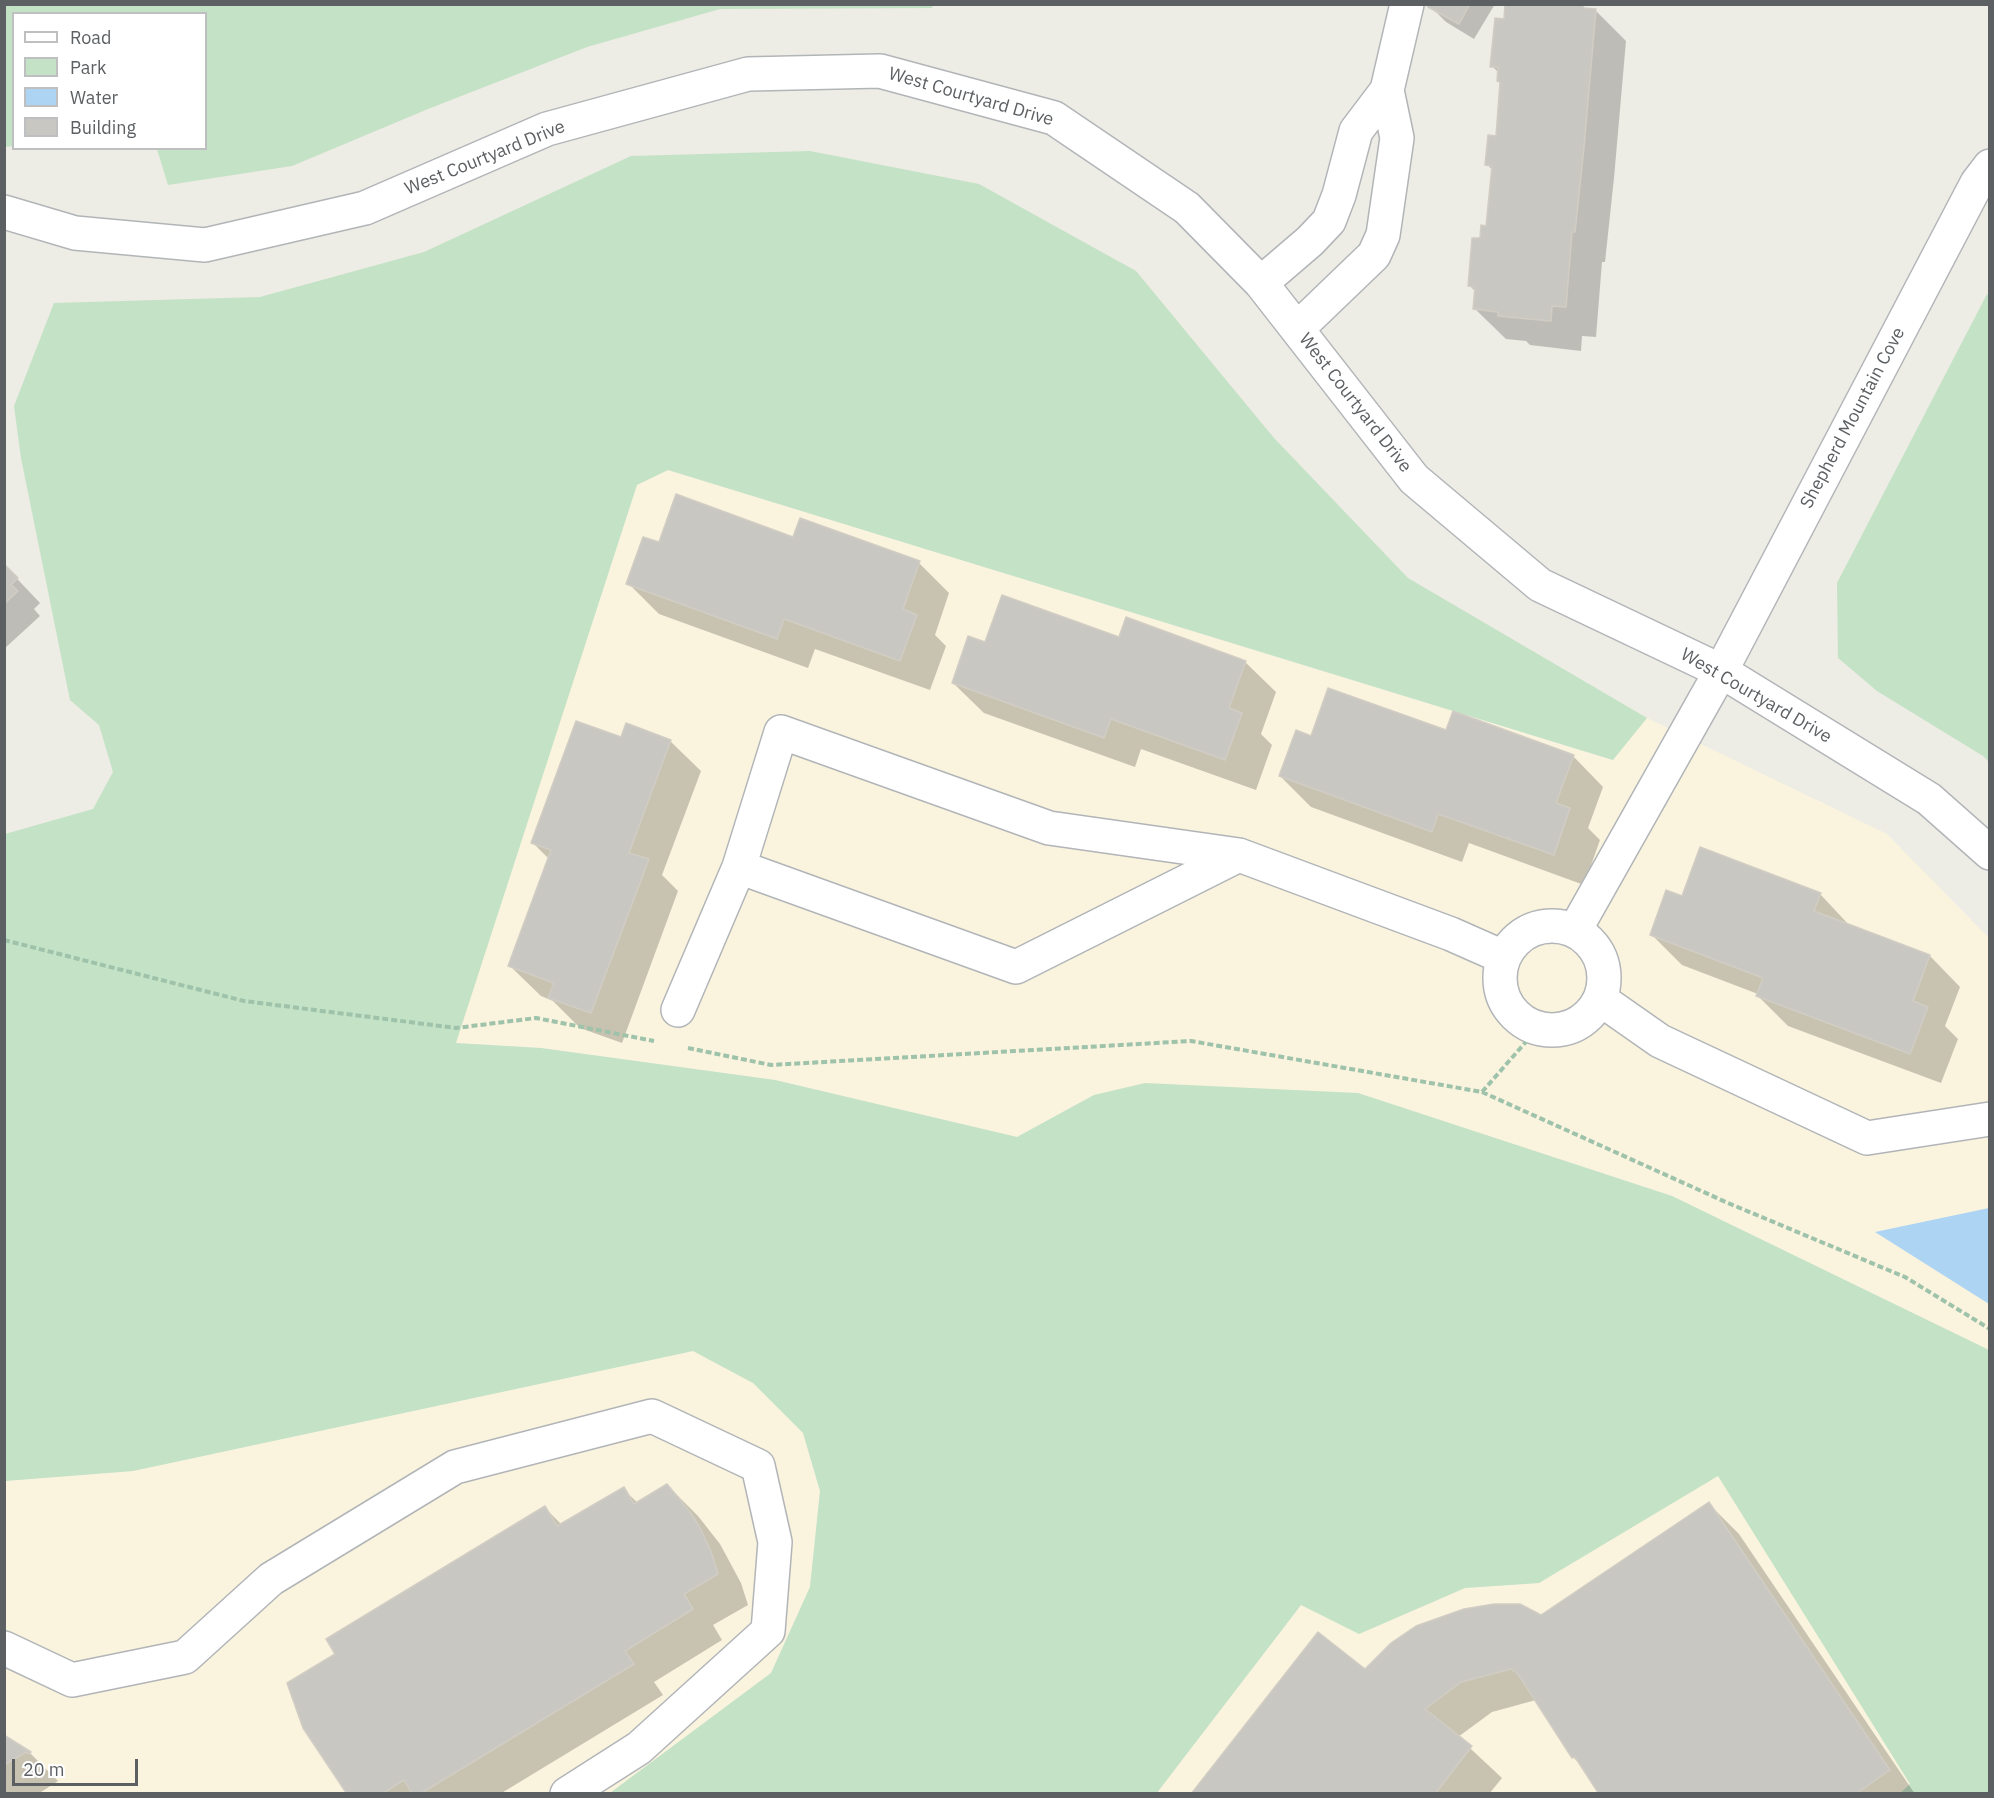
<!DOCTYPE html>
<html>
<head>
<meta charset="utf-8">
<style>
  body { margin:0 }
  #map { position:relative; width:1994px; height:1798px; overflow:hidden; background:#edece5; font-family:"IBM Plex Sans",sans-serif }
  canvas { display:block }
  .frame { position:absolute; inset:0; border:6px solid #5d6063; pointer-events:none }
  .legend { position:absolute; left:12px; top:12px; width:195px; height:138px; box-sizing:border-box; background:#fff; border:2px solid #bebfc1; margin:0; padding:8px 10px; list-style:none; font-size:18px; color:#5d6063 }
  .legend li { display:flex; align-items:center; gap:12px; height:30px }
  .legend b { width:30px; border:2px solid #bebfc1 }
  .scale { position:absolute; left:12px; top:1759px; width:126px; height:27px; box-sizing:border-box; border:3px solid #5d6063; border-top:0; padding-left:8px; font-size:18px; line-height:21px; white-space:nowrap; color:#5d6063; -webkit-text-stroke:4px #fff; paint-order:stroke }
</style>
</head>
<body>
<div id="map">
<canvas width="1994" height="1798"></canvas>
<div class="frame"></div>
<ul class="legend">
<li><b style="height:8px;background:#fff"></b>Road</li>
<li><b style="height:16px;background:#c4e2c5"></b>Park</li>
<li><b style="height:16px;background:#aed4f4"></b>Water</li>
<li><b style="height:16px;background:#c9c7c1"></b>Building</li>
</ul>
<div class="scale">20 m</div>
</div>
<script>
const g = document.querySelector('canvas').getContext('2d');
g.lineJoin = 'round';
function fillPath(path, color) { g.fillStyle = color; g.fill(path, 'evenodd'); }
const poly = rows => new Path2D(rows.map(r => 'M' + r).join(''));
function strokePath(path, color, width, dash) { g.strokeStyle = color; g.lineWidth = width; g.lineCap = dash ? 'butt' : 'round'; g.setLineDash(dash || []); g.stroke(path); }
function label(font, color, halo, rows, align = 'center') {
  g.font = font + ' "IBM Plex Sans",sans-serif'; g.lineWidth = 4.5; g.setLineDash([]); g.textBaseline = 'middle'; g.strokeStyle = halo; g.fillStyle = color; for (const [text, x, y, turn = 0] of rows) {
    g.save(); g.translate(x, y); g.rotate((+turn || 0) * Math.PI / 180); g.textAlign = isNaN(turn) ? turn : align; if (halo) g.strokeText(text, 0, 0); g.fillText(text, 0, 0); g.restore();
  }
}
const commercial = poly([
  [668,470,1612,760,1647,718,1887,834,1989,938,1989,1350,1672,1196,1358,1093,1094,1095,1017,1137,775,1080,541,1048,455,1043,637,484],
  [693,1351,753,1382,803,1433,820,1491,810,1587,771,1673,610,1793,5,1794,5,1481,133,1471],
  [1718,1475,1910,1784,1900,1794,1156,1794,1302,1604,1359,1634,1465,1588,1539,1583]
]);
const green = poly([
  [5,4,933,4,933,5,932,8,720,9,587,47,428,109,292,166,168,185,157,149,206,148,206,14,14,14,13,146,5,147],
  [810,151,979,184,1136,271,1274,438,1408,578,1647,718,1613,760,668,470,637,485,456,1043,541,1048,775,1080,1017,1137,1094,1095,1145,1083,1358,1093,1672,1196,1989,1350,1989,1793,1900,1793,1910,1784,1718,1476,1539,1583,1465,1588,1359,1634,1301,1605,1156,1794,610,1793,771,1673,810,1587,820,1491,803,1433,753,1383,693,1351,133,1471,5,1481,5,834,93,809,113,772,99,725,70,700,21,458,14,406,54,303,260,297,424,252,631,156],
  [1989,292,1989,762,1983,756,1877,691,1838,658,1837,583,1986,296]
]);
const water = poly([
  [1989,1208,1989,1304,1875,1232]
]);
const shadow = poly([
  [1431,4,1495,4,1474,39,1446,22,1430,6],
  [1583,6,1587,10,1596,11,1626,41,1614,178,1605,262,1602,262,1596,337,1582,336,1581,351,1530,345,1526,341,1506,339,1475,309,1476,292,1470,286,1482,240,1487,228,1493,171,1487,164,1497,137,1502,84,1499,81,1499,73,1492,66,1505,21],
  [794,539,919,563,949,593,935,635,946,646,930,690,815,649,808,668,659,614,628,583,660,544],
  [4,565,40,603,34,609,40,616,4,649],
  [1120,638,1245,662,1276,692,1261,734,1272,745,1256,790,1141,749,1135,767,984,713,953,683,986,644],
  [1447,732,1573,756,1603,787,1588,828,1600,840,1584,885,1469,843,1462,862,1311,807,1280,776,1312,738],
  [622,739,670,741,701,771,662,875,678,891,622,1043,580,1028,553,1001,541,996,510,966,549,859,533,843],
  [1820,894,1850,926,1930,956,1960,987,1945,1026,1958,1039,1941,1083,1788,1026,1758,996,1758,994,1682,965,1651,934,1683,898],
  [667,1485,698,1516,720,1544,741,1583,748,1605,713,1625,722,1640,654,1682,663,1695,500,1794,348,1794,337,1655,545,1508,562,1525,623,1489,638,1503],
  [1709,1504,1739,1534,1915,1794,1601,1794,1584,1768,1573,1757,1536,1700,1492,1712,1458,1737,1502,1778,1489,1794,1193,1794,1365,1671,1541,1617],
  [4,1737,28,1751,58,1781,38,1794,4,1794]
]);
const building = poly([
  [1430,4,1470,4,1459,24,1428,7,1430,4],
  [1505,4,1583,4,1583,8,1596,9,1584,147,1575,232,1572,232,1566,307,1552,306,1551,321,1498,316,1498,312,1473,309,1475,287,1468,286,1472,238,1480,238,1481,225,1486,226,1492,166,1485,165,1488,135,1496,136,1500,82,1497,81,1498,67,1490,67,1495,18,1504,19,1505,4],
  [676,494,793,537,800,518,920,561,903,609,917,615,900,661,784,619,777,639,626,584,643,537,659,542,676,494],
  [4,564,18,578,11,585,18,591,4,604,4,564],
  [1002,595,1119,637,1126,617,1246,661,1229,708,1242,713,1225,760,1111,719,1104,738,952,683,968,636,985,642,1002,595],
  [1328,688,1446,730,1453,711,1574,755,1556,803,1570,808,1554,855,1438,814,1432,832,1279,776,1296,730,1311,736,1328,688],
  [576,721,621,737,626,723,671,740,629,853,649,859,591,1013,548,998,554,983,508,966,551,850,531,843,576,721],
  [1700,847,1821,893,1814,911,1930,955,1913,1001,1928,1007,1910,1054,1756,996,1763,978,1650,935,1666,890,1682,896,1700,847],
  [667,1484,690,1512,699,1526,711,1551,718,1574,684,1594,693,1609,625,1651,634,1664,420,1794,412,1794,404,1780,382,1794,347,1794,303,1728,287,1683,335,1654,326,1639,545,1506,557,1526,624,1487,634,1504,667,1484],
  [1709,1502,1890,1770,1856,1794,1599,1794,1575,1757,1572,1758,1518,1674,1511,1669,1461,1682,1425,1709,1472,1746,1435,1794,1191,1794,1318,1632,1365,1669,1391,1643,1416,1626,1464,1609,1494,1604,1520,1604,1541,1615,1709,1502],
  [4,1735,31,1752,30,1754,26,1752,4,1765,4,1735]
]);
const path = poly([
  [4,940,244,1001,456,1028,536,1018,654,1041],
  [688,1048,771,1065,1191,1041,1482,1092,1538,1028],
  [1482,1092,1728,1203,1905,1277,1990,1329]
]);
const minor = poly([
  [4,212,75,233,205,245,365,208,547,129,748,74,880,71,1054,118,1187,208,1261,283,1414,479,1540,585,1721,671,1929,799,1990,853],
  [1261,283,1310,241,1329,221,1339,195,1356,131,1387,90,1407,4],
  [1297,329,1374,255,1383,235,1397,138,1387,90],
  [1239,855,1016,967,739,867,781,732,1049,828,1239,855,1451,934,1503,957],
  '1500 978a52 52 0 1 1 104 0a52 52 0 1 1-104 0Z',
  [1575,930,1721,671,1977,183,1990,166],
  [1600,999,1660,1041,1867,1138,1990,1119],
  [678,1010,739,867],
  [4,1648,72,1680,185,1657,271,1579,455,1467,652,1416,758,1466,775,1542,768,1631,639,1748,567,1794]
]);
const streetNames = [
  ["West Courtyard Drive",971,97,16],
  ["West Courtyard Drive",485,158,-22],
  ["West Courtyard Drive",1355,403,52],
  ["Shepherd Mountain Cove",1853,418,-62],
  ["West Courtyard Drive",1756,696,30]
];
fillPath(commercial, '#faf4de');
fillPath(green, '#c4e2c5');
fillPath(water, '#aed4f4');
fillPath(shadow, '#0003');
fillPath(building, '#c9c7c1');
strokePath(building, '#d1cdc4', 1.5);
strokePath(minor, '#b2b5b8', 36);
strokePath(path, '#9ec2aa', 4, [6, 3]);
strokePath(minor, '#fff', 33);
label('18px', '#5d6063', '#fff', streetNames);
</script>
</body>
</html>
